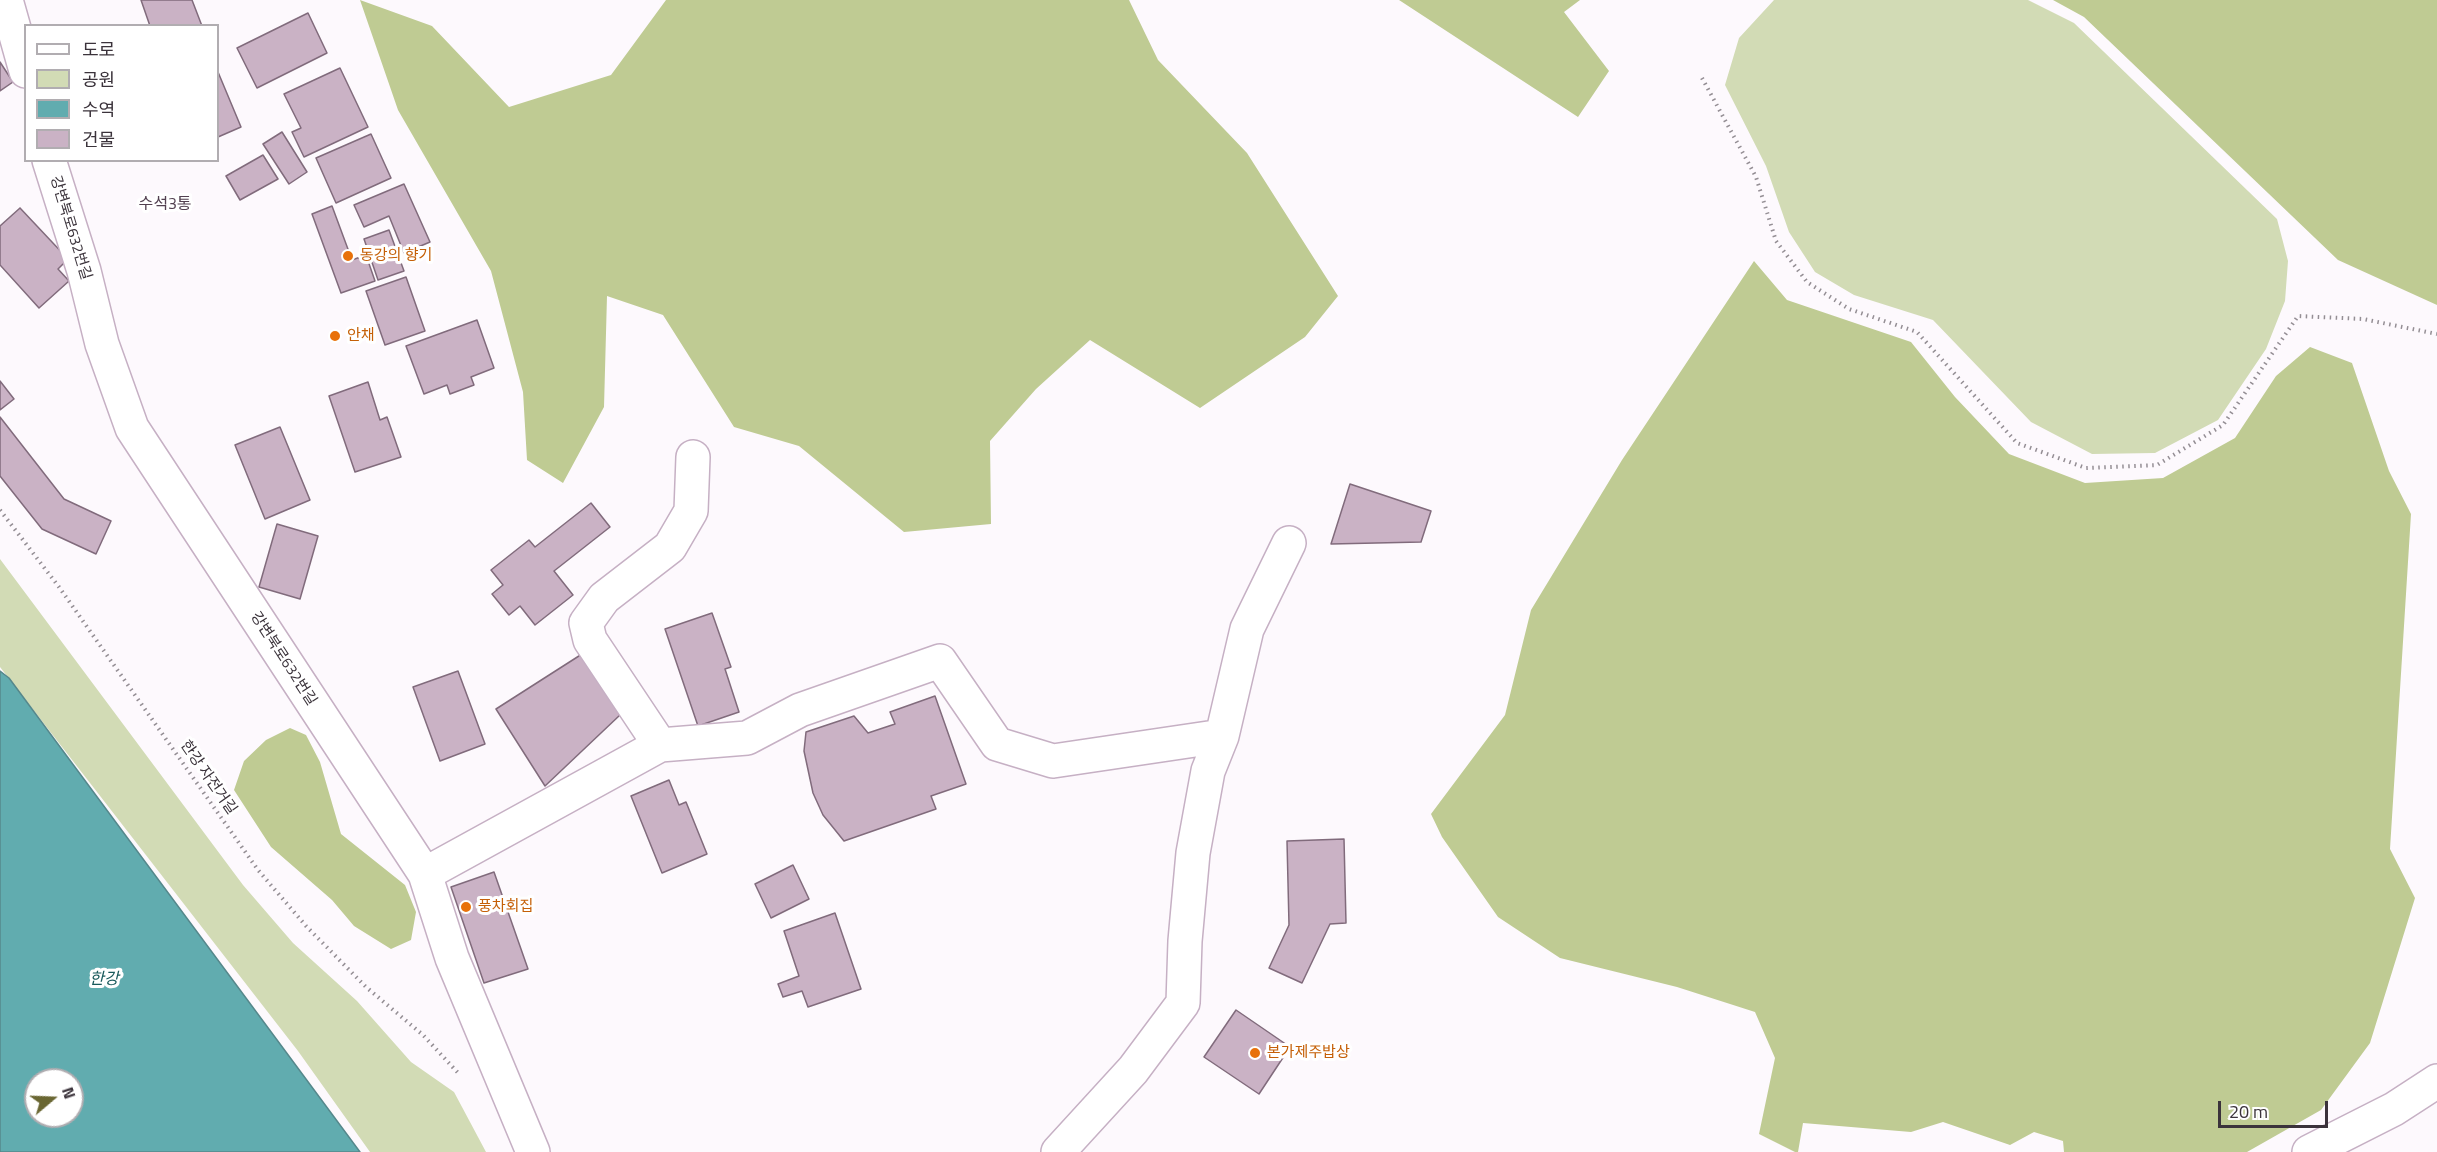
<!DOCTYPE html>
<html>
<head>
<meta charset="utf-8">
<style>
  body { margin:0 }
  #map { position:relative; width:2437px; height:1152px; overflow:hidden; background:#fdf9fd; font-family:"Titillium Web","Noto Sans KR",sans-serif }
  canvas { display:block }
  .legend { position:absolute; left:24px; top:24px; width:195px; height:138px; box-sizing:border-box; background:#fff; border:2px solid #b1adb1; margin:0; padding:8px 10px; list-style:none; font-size:18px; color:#3b333b }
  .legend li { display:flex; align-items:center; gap:12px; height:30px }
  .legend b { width:30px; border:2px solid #b1adb1 }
  .north { position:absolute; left:24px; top:1068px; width:60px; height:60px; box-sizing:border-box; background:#fff; border:2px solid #b1adb1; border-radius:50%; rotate:71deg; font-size:16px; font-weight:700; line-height:24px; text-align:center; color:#3b333b }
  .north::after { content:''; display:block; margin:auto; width:21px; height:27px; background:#6a6733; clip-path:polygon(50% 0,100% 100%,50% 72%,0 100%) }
  .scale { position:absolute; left:2218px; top:1101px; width:110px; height:27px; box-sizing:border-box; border:3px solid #3b333b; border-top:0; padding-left:8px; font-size:18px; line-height:21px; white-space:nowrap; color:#3b333b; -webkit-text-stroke:4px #fff; paint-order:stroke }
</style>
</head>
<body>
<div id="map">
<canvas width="2437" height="1152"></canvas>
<ul class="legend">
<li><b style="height:8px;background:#fff"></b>도로</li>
<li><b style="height:16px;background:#d2dbb5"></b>공원</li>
<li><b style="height:16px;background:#61acaf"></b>수역</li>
<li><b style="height:16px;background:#cab2c5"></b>건물</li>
</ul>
<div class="north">N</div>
<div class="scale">20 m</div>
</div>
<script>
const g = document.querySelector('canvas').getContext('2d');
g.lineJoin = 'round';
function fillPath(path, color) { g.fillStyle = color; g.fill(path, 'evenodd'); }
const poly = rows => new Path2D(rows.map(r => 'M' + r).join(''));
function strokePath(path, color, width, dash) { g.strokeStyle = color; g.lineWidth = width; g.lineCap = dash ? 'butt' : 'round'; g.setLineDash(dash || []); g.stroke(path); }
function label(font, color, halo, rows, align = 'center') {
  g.font = font + ' "Titillium Web","Noto Sans KR",sans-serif'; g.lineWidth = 6; g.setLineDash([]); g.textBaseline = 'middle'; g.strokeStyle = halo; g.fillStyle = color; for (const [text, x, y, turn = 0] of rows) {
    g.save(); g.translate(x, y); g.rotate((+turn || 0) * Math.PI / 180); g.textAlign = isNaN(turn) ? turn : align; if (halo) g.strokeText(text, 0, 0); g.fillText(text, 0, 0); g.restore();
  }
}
const green = poly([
  [1774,0,2028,0,2074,23,2277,219,2288,261,2285,301,2266,349,2218,420,2155,453,2092,454,2031,422,1933,320,1854,295,1815,272,1789,232,1766,166,1725,85,1739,38],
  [0,559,243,885,293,943,357,1001,411,1062,454,1092,486,1152,370,1152,298,1051,0,667]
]);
const forest = poly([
  [360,0,432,26,509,107,611,75,666,0,1129,0,1158,60,1247,153,1338,296,1305,337,1200,408,1090,340,1036,389,990,441,991,524,904,532,799,446,734,427,663,315,607,296,604,407,563,483,527,460,523,392,491,271,398,110],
  [1399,0,1580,0,1564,12,1609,71,1578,117],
  [2053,0,2437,0,2437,305,2338,260,2084,17],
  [1754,261,1787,300,1911,342,1955,397,2009,454,2085,483,2163,478,2235,438,2276,376,2310,347,2352,363,2389,471,2411,514,2390,849,2415,898,2370,1043,2321,1110,2247,1152,2064,1152,2063,1141,2034,1132,2010,1145,1943,1122,1911,1132,1803,1123,1798,1152,1795,1152,1759,1134,1775,1058,1755,1012,1677,987,1560,958,1498,917,1442,837,1431,814,1505,715,1531,610,1622,460],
  [290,728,306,735,320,762,341,834,405,885,416,912,411,940,391,949,354,926,332,900,271,847,234,790,244,761,266,740]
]);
const water = poly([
  [0,671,9,678,360,1152,0,1152,0,671],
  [36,1080,72,1080,72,1116,36,1116,36,1080]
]);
const building = poly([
  [141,0,192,0,202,26,150,26,141,0],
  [308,13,327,53,257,88,237,48,308,13],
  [0,62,13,82,0,91,0,62],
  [340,68,368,127,304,157,292,132,301,128,284,94,340,68],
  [218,72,241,127,218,137,218,72],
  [282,132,307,172,289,184,263,144,282,132],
  [371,134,391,178,336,203,316,158,371,134],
  [263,155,278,179,240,200,226,176,263,155],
  [404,184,430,242,404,253,389,216,364,227,354,205,404,184],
  [332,206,352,260,366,255,375,281,341,293,312,214,332,206],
  [20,208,68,259,58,269,69,281,39,308,0,265,0,226,20,208],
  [389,230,404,271,378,280,364,239,389,230],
  [406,277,425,331,385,345,366,291,406,277],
  [477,320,494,368,471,377,474,385,450,394,447,385,424,394,406,346,477,320],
  [0,381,14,399,0,410,0,381],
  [368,382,380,420,387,417,401,457,355,472,329,396,368,382],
  [0,417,64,499,111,521,96,554,42,529,0,476,0,417],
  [280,427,310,500,265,519,235,445,280,427],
  [1350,484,1431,511,1421,542,1331,544,1350,484],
  [591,503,610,527,554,571,573,595,535,625,520,606,509,615,492,594,503,585,491,570,529,540,535,547,591,503],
  [277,524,318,536,300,599,259,587,277,524],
  [712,613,731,667,725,669,739,712,698,726,665,629,712,613],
  [582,654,620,715,545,786,496,709,582,654],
  [458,671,485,744,440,761,413,687,458,671],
  [935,696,966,784,931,796,936,809,844,841,823,815,813,793,804,751,806,732,854,716,868,733,895,724,890,712,935,696],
  [669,780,679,805,686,802,707,854,662,873,631,796,669,780],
  [1344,839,1346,923,1330,924,1302,983,1269,968,1289,925,1287,841,1344,839],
  [793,865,809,899,771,918,755,884,793,865],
  [494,872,528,969,484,983,451,887,494,872],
  [835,913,861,989,808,1007,802,991,783,997,778,984,799,976,784,931,835,913],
  [1236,1010,1290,1047,1259,1094,1204,1057,1236,1010]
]);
const path = poly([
  [1702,78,1756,177,1776,241,1807,282,1849,309,1917,332,2017,443,2086,468,2157,465,2223,425,2298,316,2363,319,2437,334],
  [0,510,59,587,258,870,306,926,366,987,423,1035,460,1075]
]);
const minor = poly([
  [6,0,26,71],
  [49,160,84,271,102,344,132,428,425,874,452,958,533,1152],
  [660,745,590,640,586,623,604,598,670,547,691,511,693,457],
  [425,874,660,745,747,738,800,710,940,661,997,744,1053,761,1222,736],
  [1058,1152,1133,1070,1183,1003,1185,941,1193,853,1208,771,1222,736,1247,629,1289,543],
  [2309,1152,2394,1109,2437,1081]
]);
const markers = [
  [348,256,6,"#e8710a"],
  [335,336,6,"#e8710a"],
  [466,907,6,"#e8710a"],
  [1255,1053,6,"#e8710a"]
];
const streetNames = [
  ["강변북로632번길",70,228,73],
  ["강변북로632번길",283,659,57],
  ["한강 자전거길",208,778,55]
];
const foodNames = [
  ["동강의 향기",360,256],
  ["안채",347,336],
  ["풍차회집",478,907],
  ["본가제주밥상",1267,1053]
];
const neighbourhoodNames = [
  ["수석3통",165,205]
];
const waterNames = [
  ["한강",104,980]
];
fillPath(green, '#d2dbb5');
fillPath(forest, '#bfcb93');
fillPath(water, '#61acaf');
strokePath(water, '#56888c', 1.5);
fillPath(building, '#cab2c5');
strokePath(building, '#816b7c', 1.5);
strokePath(minor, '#c6b0c4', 36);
strokePath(path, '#948e94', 4, [1.5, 4.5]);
strokePath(minor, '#fff', 33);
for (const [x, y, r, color] of markers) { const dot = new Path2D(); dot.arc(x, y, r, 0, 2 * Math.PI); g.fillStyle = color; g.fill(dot); strokePath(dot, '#fff', 2); }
label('15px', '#3b333b', '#fff', streetNames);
label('15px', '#c56008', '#fff', foodNames, 'left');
label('16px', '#524050', '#fff', neighbourhoodNames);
label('italic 16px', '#18595b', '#fff', waterNames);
</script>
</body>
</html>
